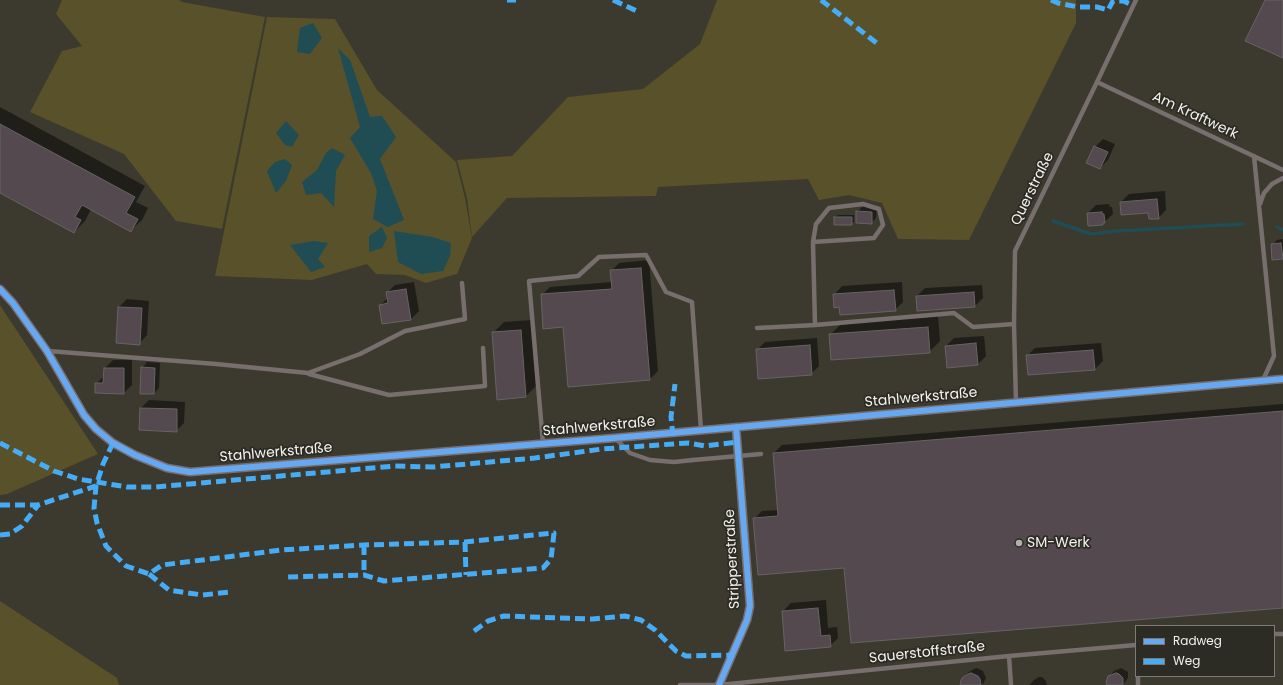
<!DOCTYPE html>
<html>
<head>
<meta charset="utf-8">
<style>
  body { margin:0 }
  #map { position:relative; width:1283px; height:685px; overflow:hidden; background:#343430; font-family:Poppins,sans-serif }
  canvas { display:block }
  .legend { position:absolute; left:1135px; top:625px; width:140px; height:52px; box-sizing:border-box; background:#2c2b24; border:1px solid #7c7b75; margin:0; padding:5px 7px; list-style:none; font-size:12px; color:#f3f2ee }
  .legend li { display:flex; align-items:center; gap:8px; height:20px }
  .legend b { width:20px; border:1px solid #7c7b75 }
</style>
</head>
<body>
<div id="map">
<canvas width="1283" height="685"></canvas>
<ul class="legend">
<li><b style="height:5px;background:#66a8f1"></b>Radweg</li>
<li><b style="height:5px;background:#46acf6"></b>Weg</li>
</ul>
</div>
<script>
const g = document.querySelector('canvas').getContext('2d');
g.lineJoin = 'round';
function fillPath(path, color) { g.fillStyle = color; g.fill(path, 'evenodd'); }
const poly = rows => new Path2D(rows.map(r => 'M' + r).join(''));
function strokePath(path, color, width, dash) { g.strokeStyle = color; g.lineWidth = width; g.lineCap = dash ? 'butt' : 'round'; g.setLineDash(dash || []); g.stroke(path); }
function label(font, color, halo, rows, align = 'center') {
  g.font = font + ' Poppins,sans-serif'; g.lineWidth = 3.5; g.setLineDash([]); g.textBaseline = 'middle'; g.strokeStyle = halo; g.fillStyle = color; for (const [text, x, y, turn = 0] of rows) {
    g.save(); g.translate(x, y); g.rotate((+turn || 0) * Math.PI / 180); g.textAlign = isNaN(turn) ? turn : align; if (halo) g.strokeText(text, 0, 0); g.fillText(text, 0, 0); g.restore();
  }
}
const built = poly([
  [0,0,1283,0,1283,685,0,685],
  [1136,626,1274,626,1274,676,1136,676]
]);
const green = poly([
  [62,0,179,0,182,2,265,17,222,229,176,221,124,154,30,112,62,51,82,46,56,14],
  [717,0,1076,0,1076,23,969,240,898,239,882,203,849,195,819,200,808,179,658,187,656,196,507,198,472,237,467,198,457,160,512,156,568,97,643,89,700,44],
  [267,17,335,19,377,90,456,162,465,198,472,238,457,274,426,283,405,275,376,274,367,264,312,280,215,276],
  [0,305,98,454,7,494,0,495],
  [0,601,117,678,119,685,0,685]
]);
const water = poly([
  [313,23,322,38,310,54,297,52,300,28],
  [338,48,350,60,370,117,382,116,396,137,380,159,404,220,388,227,373,219,377,191,371,173,350,138,360,127],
  [286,121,299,135,292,147,285,145,276,133],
  [332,148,345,155,336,171,334,207,321,193,306,195,302,182,317,170,326,153],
  [285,159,292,165,286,181,276,193,267,171,275,162],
  [382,227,387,238,382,248,369,252,369,236],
  [394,231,432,237,451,243,450,256,443,271,421,274,398,262],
  [314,241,328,243,318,259,325,267,311,272,290,245]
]);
const shadow = poly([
  [0,107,145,186,136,202,148,208,142,220,131,230,91,209,85,221,74,232,0,191],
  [1103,139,1115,144,1108,160,1100,168,1095,147],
  [1165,191,1166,210,1158,218,1149,212,1121,202,1129,194],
  [1109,204,1110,207,1112,207,1113,214,1102,224,1088,213,1096,205],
  [862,207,877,207,876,218,871,223,857,212],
  [838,215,854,215,854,222,851,224,835,217],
  [1283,239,1283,258,1282,258,1272,245,1277,240],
  [649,260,658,371,650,379,564,326,542,295,550,287,612,282,611,271,619,263],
  [414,282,419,311,411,319,380,305,388,298,387,293,395,285],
  [902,282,903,302,895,310,840,306,834,295,842,286],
  [982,285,983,298,975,306,917,296,925,288],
  [127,299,149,301,147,335,139,344,119,307],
  [938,316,940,341,929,352,830,335,841,324],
  [531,320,536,386,526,396,493,333,504,322],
  [984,336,986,356,978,364,946,346,954,338],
  [817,338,819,366,811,374,757,350,765,342],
  [1101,343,1103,361,1095,369,1027,356,1035,348],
  [113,360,132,360,132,385,124,393,96,384,104,376,105,368],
  [147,362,160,363,159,388,154,393,142,368],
  [149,400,185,402,184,423,176,431,141,408],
  [1283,404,1283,607,845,567,754,519,762,511,779,510,774,453,782,445],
  [826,600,828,628,837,627,838,638,830,646,783,611,791,603],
  [977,668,983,671,986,678,983,684,961,685,963,677,969,672,974,669],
  [1121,668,1128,672,1128,678,1125,682,1123,685,1108,685,1109,677,1114,671],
  [1039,677,1042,677,1046,681,1047,685,1029,685,1034,680]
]);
const stream = poly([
  [1053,221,1091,234,1117,231,1243,224],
  [1277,227,1283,230]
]);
const building = poly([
  [1265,0,1283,0,1283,58,1245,41,1265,0],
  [0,124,135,197,126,213,138,219,131,232,82,205,75,217,81,220,74,233,0,193,0,124],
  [1094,146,1108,152,1100,169,1086,163,1094,146],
  [1157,199,1159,219,1149,219,1148,213,1121,215,1120,202,1157,199],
  [856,211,872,212,872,224,856,223,856,211],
  [1102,212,1102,214,1104,214,1105,223,1103,223,1103,225,1088,226,1087,213,1102,212],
  [834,217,852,217,852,225,834,225,834,217],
  [1281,243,1283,259,1272,260,1271,244,1281,243],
  [641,268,650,380,568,387,563,327,543,329,541,294,612,289,610,270,641,268],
  [406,289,411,320,382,324,379,305,388,303,386,292,406,289],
  [894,290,896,311,840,315,839,307,834,308,833,294,894,290],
  [974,292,975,307,917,311,916,296,974,292],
  [118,307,142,308,140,345,116,343,118,307],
  [928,327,930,353,831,360,829,334,928,327],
  [521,330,526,397,497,400,492,332,521,330],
  [976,343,978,365,947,368,945,346,976,343],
  [810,345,812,375,758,379,756,349,810,345],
  [1093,350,1095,370,1028,375,1026,355,1093,350],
  [141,367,155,368,154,394,140,394,141,367],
  [104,368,124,368,124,394,95,393,95,383,103,383,104,368],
  [140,408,177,409,177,432,139,430,140,408],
  [1283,411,1283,608,851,643,844,568,758,575,753,518,778,516,773,453,1283,411],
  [818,608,821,636,830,635,831,647,785,651,782,611,818,608],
  [971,673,978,676,980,679,981,685,960,685,961,680,963,677,968,674,971,673],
  [1116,673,1119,674,1123,678,1123,685,1107,685,1106,682,1108,676,1116,673]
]);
const lane = poly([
  [1097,82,1283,170],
  [1254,156,1274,356,1263,380],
  [1260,204,1264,193,1272,184,1283,178],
  [813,242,874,238,883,225,879,209,863,204,829,208,816,224,813,242,815,325],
  [757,328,815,325,954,313,973,327,1014,324],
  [48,351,216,364,308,373,360,354,405,331,465,319,462,283],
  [309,374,389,395,485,386,483,348],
  [1016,403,1014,324,1015,251,1097,82,1136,0],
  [616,439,630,453,650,460,674,462,693,460],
  [543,443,529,281,578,276,599,257,646,255,666,292,692,302,701,430],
  [1274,634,1283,634],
  [1009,656,1011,685],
  [680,685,719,685,1009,656,1136,645],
  [1138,685,1138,676]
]);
const street = poly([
  [0,289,13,303,47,351,84,415,96,429,113,443,135,455,167,468,190,472,614,438,1283,379],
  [719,685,747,620,750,606,736,427]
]);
const laneBridge = poly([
  [693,460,761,454]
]);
const quiet = poly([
  [507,0,516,0],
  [613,0,639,12],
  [821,0,878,44],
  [1051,0,1058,3,1078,7,1097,7,1108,10,1113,1,1123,1,1133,5],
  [673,436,671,417,675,384],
  [0,443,54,471,78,479,127,487,155,487,395,466,433,467,535,458,602,449,673,444,689,443,705,446,737,442],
  [113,443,103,464,96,486,94,508,97,523,106,546,126,566,149,574,162,565,282,550,364,545,465,542,554,533,551,559,543,568,384,581,364,575,284,577],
  [0,505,38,505,96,486],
  [0,535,10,534,22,526,38,505],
  [465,542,466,575],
  [364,545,364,575],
  [149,574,169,590,202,595,231,592],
  [474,631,488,621,504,616,593,619,625,616,641,620,655,630,676,651,686,656,732,655]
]);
const cycleway = poly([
  [0,289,13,303,47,351,84,415,96,429,113,443,135,455,167,468,190,472,614,438,1283,379],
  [719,685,747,620,750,606,736,427]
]);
const markers = [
  [1019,543,4,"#b0b0ac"]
];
const streetNames = [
  ["Am Kraftwerk",1195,116,25],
  ["Querstraße",1033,189,-64],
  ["Stahlwerkstraße",921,398,-5],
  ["Stahlwerkstraße",599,427,-5],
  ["Stahlwerkstraße",276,453,-5],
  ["Stripperstraße",733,559,-93],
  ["Sauerstoffstraße",927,653,-6]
];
const poiNames = [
  ["SM-Werk",1027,543]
];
fillPath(built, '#3c392e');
fillPath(green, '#585129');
fillPath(water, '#204d53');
fillPath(shadow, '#0007');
strokePath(stream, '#204d53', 3.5);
fillPath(building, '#54494e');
strokePath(building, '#666463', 1);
strokePath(lane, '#776e6e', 4.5);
strokePath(street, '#776e6e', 9);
strokePath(laneBridge, '#776e6e', 4.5);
strokePath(quiet, '#46acf6', 5, [10, 5]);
strokePath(cycleway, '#66a8f1', 6);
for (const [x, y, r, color] of markers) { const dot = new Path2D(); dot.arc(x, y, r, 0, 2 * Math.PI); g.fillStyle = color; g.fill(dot); strokePath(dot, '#2c2b24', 1.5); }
label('14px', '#f3f2ee', '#2c2b24', streetNames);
label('14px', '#f3f2ee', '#2c2b24', poiNames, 'left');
</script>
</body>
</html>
